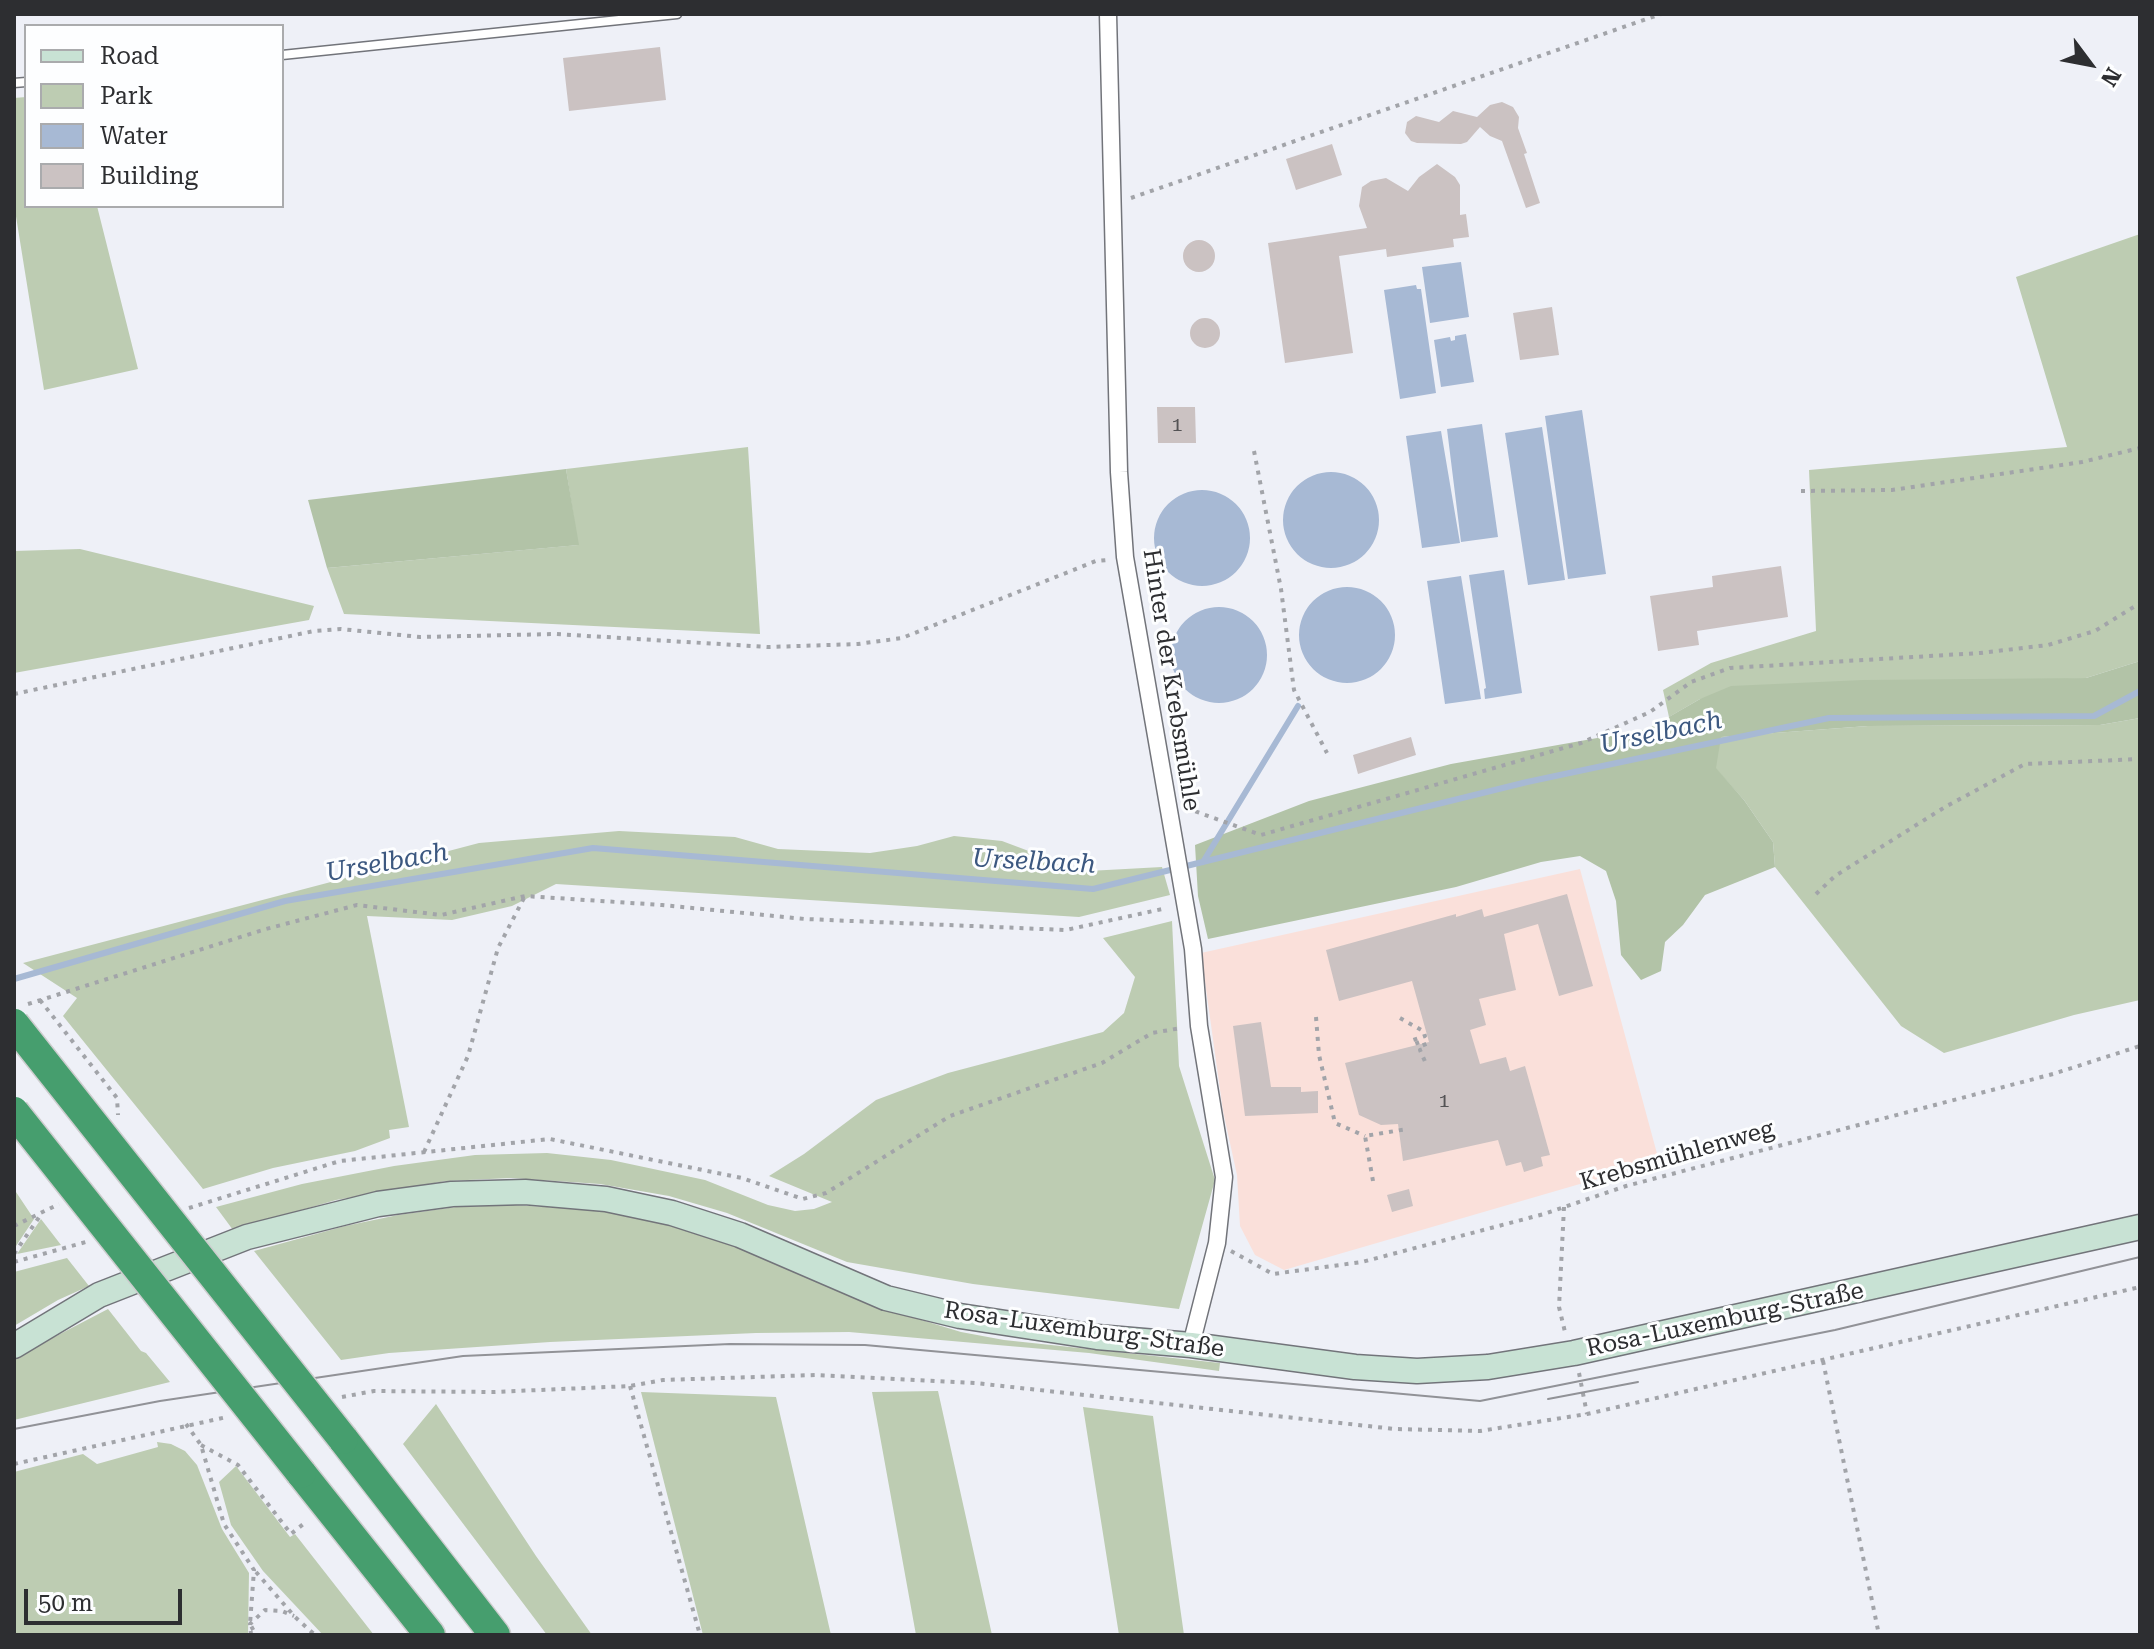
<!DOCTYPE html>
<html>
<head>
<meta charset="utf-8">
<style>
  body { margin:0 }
  #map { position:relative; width:2154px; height:1649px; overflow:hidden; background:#eef0f7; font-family:"Roboto Serif",serif }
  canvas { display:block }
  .frame { position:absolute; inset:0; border:16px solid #2d2e31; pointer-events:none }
  .legend { position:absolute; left:24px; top:24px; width:260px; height:184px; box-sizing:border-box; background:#fdfeff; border:2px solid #aaabad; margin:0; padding:10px 14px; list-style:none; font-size:24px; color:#2d2e31 }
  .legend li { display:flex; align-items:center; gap:16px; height:40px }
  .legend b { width:40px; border:2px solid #aaabad }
  .north { position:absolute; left:2050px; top:24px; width:80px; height:80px; -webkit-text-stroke:6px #fdfeff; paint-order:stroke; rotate:122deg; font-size:22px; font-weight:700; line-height:32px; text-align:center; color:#2d2e31 }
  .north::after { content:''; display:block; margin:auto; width:28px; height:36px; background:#2d2e31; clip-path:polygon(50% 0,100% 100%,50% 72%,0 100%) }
  .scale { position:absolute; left:24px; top:1589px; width:158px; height:36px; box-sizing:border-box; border:4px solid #2d2e31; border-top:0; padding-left:10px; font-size:24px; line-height:28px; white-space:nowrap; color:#2d2e31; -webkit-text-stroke:6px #fdfeff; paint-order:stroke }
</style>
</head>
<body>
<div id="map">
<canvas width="2154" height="1649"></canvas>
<div class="frame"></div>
<ul class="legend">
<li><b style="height:10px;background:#c8e2d4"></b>Road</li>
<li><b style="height:22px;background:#bdccb2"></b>Park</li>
<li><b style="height:22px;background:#a7b9d4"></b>Water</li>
<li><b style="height:22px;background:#cbc2c2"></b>Building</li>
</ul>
<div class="north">N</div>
<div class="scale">50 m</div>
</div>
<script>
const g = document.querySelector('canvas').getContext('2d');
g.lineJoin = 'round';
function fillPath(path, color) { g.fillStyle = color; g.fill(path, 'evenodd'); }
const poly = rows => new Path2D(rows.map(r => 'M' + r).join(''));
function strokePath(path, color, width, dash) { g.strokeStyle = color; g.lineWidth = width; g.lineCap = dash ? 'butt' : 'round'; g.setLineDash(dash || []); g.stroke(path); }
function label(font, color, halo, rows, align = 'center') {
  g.font = font + ' "Roboto Serif",serif'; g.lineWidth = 6; g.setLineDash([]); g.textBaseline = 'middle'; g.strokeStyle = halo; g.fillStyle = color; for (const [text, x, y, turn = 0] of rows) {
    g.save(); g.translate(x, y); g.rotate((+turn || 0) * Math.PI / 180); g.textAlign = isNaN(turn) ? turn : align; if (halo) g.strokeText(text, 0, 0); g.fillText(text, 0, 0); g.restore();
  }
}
const commercial = poly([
  [1580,869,1659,1161,1284,1270,1255,1255,1240,1226,1237,1175,1223,1111,1201,953]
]);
const green = poly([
  [26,97,26,206,97,206,138,369,44,390,14,204,14,98],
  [2140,234,2140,661,2086,678,1700,699,1669,717,1663,690,1711,663,1816,631,1809,470,2067,447,2016,277],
  [748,447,760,634,344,614,327,568,578,545,566,469],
  [80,549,314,606,309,620,14,673,14,551],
  [2140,718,2140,1000,2074,1015,1944,1053,1901,1026,1775,867,1773,842,1744,800,1715,768,1720,737,1868,726,2100,725],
  [619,831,735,837,778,849,870,853,917,846,954,836,1002,841,1050,859,1070,872,1162,867,1170,895,1079,917,556,884,512,906,452,920,367,916,409,1127,389,1130,390,1138,355,1151,273,1168,203,1189,63,1016,77,998,23,963,479,843],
  [1172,921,1179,1066,1215,1180,1179,1309,973,1284,847,1262,727,1213,669,1196,600,1184,511,1178,446,1181,336,1200,233,1230,216,1207,302,1184,394,1166,475,1155,547,1153,611,1160,705,1180,768,1205,795,1211,814,1209,832,1202,769,1176,804,1154,876,1100,948,1073,1103,1032,1124,1013,1135,977,1103,938],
  [14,1189,34,1219,14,1249],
  [512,1205,599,1210,693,1231,742,1248,882,1308,961,1332,1004,1340,1220,1363,1219,1371,1089,1353,849,1332,756,1333,550,1342,389,1353,341,1360,254,1251,345,1226,398,1215,456,1207],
  [41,1219,61,1245,17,1254],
  [67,1258,89,1286,58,1300,14,1326,14,1272],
  [108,1309,141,1351,146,1353,170,1382,14,1420,14,1358],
  [938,1391,992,1635,916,1635,872,1392],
  [641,1392,776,1397,831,1635,703,1635],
  [436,1404,536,1556,592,1635,547,1635,403,1444],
  [1083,1407,1153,1416,1184,1635,1119,1635],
  [157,1442,171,1444,185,1451,197,1465,222,1529,249,1573,248,1635,14,1635,14,1472,83,1454,97,1464,158,1447],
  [236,1466,290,1537,295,1534,374,1635,323,1635,263,1571,231,1525,219,1482]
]);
const forest = poly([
  [566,469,579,545,327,568,308,500],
  [2140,661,2140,718,2100,725,1868,726,1721,737,1716,768,1744,800,1773,842,1775,867,1705,895,1683,925,1665,942,1661,971,1641,980,1621,955,1616,901,1606,871,1580,856,1541,862,1456,887,1208,939,1198,896,1195,845,1309,801,1451,764,1648,729,1700,699,1731,686,1863,680,2086,678]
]);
const water = poly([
  [1461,262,1469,317,1430,323,1422,267],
  [1416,285,1417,289,1421,289,1436,393,1400,399,1384,290],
  [1466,334,1474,382,1441,387,1434,340,1450,337,1451,341,1455,340,1455,336],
  [1582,410,1606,574,1568,579,1545,416],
  [1482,424,1498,537,1461,542,1447,429],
  [1542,427,1565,580,1528,585,1505,433],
  [1441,431,1460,543,1422,548,1406,436],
  '1283 520a48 48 0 1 1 96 0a48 48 0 1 1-96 0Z',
  '1154 538a48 48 0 1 1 96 0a48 48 0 1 1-96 0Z',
  [1504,570,1522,693,1485,699,1484,689,1486,688,1469,575],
  [1461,576,1481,699,1445,704,1427,581],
  '1299 635a48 48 0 1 1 96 0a48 48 0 1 1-96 0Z',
  '1171 655a48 48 0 1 1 96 0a48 48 0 1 1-96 0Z'
]);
const pier = poly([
  [42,1079,74,1107,35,1171,16,1183,14,1093]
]);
const stream = poly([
  [1203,862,1298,706],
  [14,979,285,901,593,848,1093,889,1527,782,1829,718,2094,716,2140,691]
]);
const building = poly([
  [660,47,666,100,569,111,563,58],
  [1502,102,1513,107,1519,117,1518,128,1527,153,1524,154,1540,203,1526,208,1502,141,1490,136,1480,127,1467,142,1461,144,1417,143,1411,141,1405,133,1407,122,1416,116,1439,122,1453,111,1477,117,1490,105],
  [1332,144,1342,175,1296,190,1286,159],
  [1437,164,1455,177,1460,185,1460,215,1466,214,1469,237,1453,239,1454,247,1387,257,1386,249,1339,256,1353,353,1285,363,1268,243,1367,228,1359,206,1362,187,1371,181,1386,178,1408,191,1419,177],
  '1183 256a16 16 0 1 1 32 0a16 16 0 1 1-32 0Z',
  [1552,307,1559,355,1520,360,1513,313],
  '1190 333a15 15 0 1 1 30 0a15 15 0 1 1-30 0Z',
  [1157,407,1195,407,1196,443,1158,443],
  [1781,566,1788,617,1697,631,1699,645,1658,651,1650,596,1713,587,1712,576],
  [1411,737,1416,755,1358,774,1353,755],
  [1567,894,1593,986,1559,996,1538,924,1504,934,1516,990,1479,999,1486,1025,1470,1030,1480,1064,1506,1057,1510,1071,1525,1066,1550,1155,1541,1157,1543,1166,1524,1172,1521,1162,1506,1166,1498,1140,1403,1161,1398,1124,1381,1125,1359,1115,1345,1063,1429,1042,1412,981,1339,1001,1326,950,1456,914,1456,917,1482,909,1484,917],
  [1261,1022,1271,1087,1301,1087,1301,1092,1318,1091,1318,1113,1245,1116,1233,1026],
  [1409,1189,1413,1206,1392,1212,1387,1195]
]);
const path = poly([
  [1131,198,1661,14],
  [1254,451,1281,589,1294,690,1327,753],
  [1801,491,1892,490,2082,462,2140,448],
  [14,694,314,631,341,629,420,637,556,634,768,647,858,644,902,638,1096,561,1107,560],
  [1186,808,1261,835,1581,743,1650,712,1691,682,1730,668,1980,653,2048,645,2095,631,2140,603],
  [1816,894,1835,876,1945,807,2025,764,2140,759],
  [40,1000,117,1098,118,1115],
  [28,1004,266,929,357,905,441,915,525,896,662,905,805,919,1066,930,1167,908],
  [1316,1017,1319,1055,1335,1123,1365,1136],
  [1400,1018,1423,1031,1425,1036,1413,1040,1414,1044,1423,1041,1426,1048,1420,1050,1427,1066],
  [424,1152,468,1056,498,948,525,896],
  [1373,1181,1365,1136,1407,1129],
  [1564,1207,1559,1307,1565,1332],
  [189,1208,340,1161,550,1139,742,1178,803,1199,826,1193,950,1116,1102,1063,1152,1033,1181,1028],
  [14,1226,59,1204],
  [1231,1251,1273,1274,1362,1262,1544,1214,1626,1186,2053,1074,2140,1046],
  [14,1254,42,1213],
  [14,1262,86,1242],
  [1823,1361,1879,1635],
  [1579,1373,1587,1414],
  [630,1386,700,1635],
  [342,1397,374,1391,493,1392,630,1386,663,1380,816,1375,975,1383,1395,1429,1480,1431,1587,1414,2140,1287],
  [186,1424,201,1445,224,1524,254,1570,250,1624,256,1635],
  [201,1445,238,1465,291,1534,307,1521],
  [14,1464,227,1417],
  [256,1572,295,1617,315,1635],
  [251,1635,250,1624,265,1610,282,1611,294,1616]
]);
const service = poly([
  [282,55,677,14],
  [14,83,26,82]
]);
const minor = poly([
  [1108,14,1119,472,1125,557,1193,949,1199,1026,1224,1177,1217,1243,1191,1345]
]);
const secondary = poly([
  [14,1346,99,1295,247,1237,378,1204,452,1194,525,1192,606,1199,672,1213,740,1235,886,1298,960,1316,1097,1337,1191,1345,1355,1367,1417,1371,1488,1367,1574,1353,2140,1227]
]);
const motorway = poly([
  [343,1439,495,1635],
  [301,1473,430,1635]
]);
const tram = poly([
  [1548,1399,1638,1382],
  [14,1429,160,1401,463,1356,730,1344,865,1345,1480,1401,1835,1330,2140,1257]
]);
const motorwayBridge = poly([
  [14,1024,343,1439],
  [14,1112,301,1473]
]);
const numberNames = [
  ["1",1177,425],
  ["1",1444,1101]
];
const streetNames = [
  ["Hinter der Krebsmühle",1171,680,81],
  ["Krebsmühlenweg",1677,1156,-16],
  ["Rosa-Luxemburg-Straße",1725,1320,-12],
  ["Rosa-Luxemburg-Straße",1084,1330,8]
];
const waterNames = [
  ["Urselbach",1661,733,-12],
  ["Urselbach",1034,862,3],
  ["Urselbach",387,863,-10]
];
fillPath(commercial, '#fae0da');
fillPath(green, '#bdccb2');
fillPath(forest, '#b2c3a7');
fillPath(water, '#a7b9d4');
fillPath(pier, '#eef0f7');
strokePath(stream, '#a7b9d4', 6);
fillPath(building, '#cbc2c2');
strokePath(service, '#72747a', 11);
strokePath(minor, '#72747a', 19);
strokePath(secondary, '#72747a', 27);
strokePath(motorway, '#cdcdce', 33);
strokePath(path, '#a2a4a9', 4, [4, 6]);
strokePath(service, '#fff', 8);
strokePath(minor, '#fff', 16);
strokePath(secondary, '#c8e2d4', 24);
strokePath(motorway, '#469e6e', 30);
strokePath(tram, '#919297', 2);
strokePath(motorwayBridge, '#cdcdce', 33, []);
strokePath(motorwayBridge, '#469e6e', 30);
label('20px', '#545355', null, numberNames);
label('24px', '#2d2e31', '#fdfeff', streetNames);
label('italic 26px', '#3c5880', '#fdfeff', waterNames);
</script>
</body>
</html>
